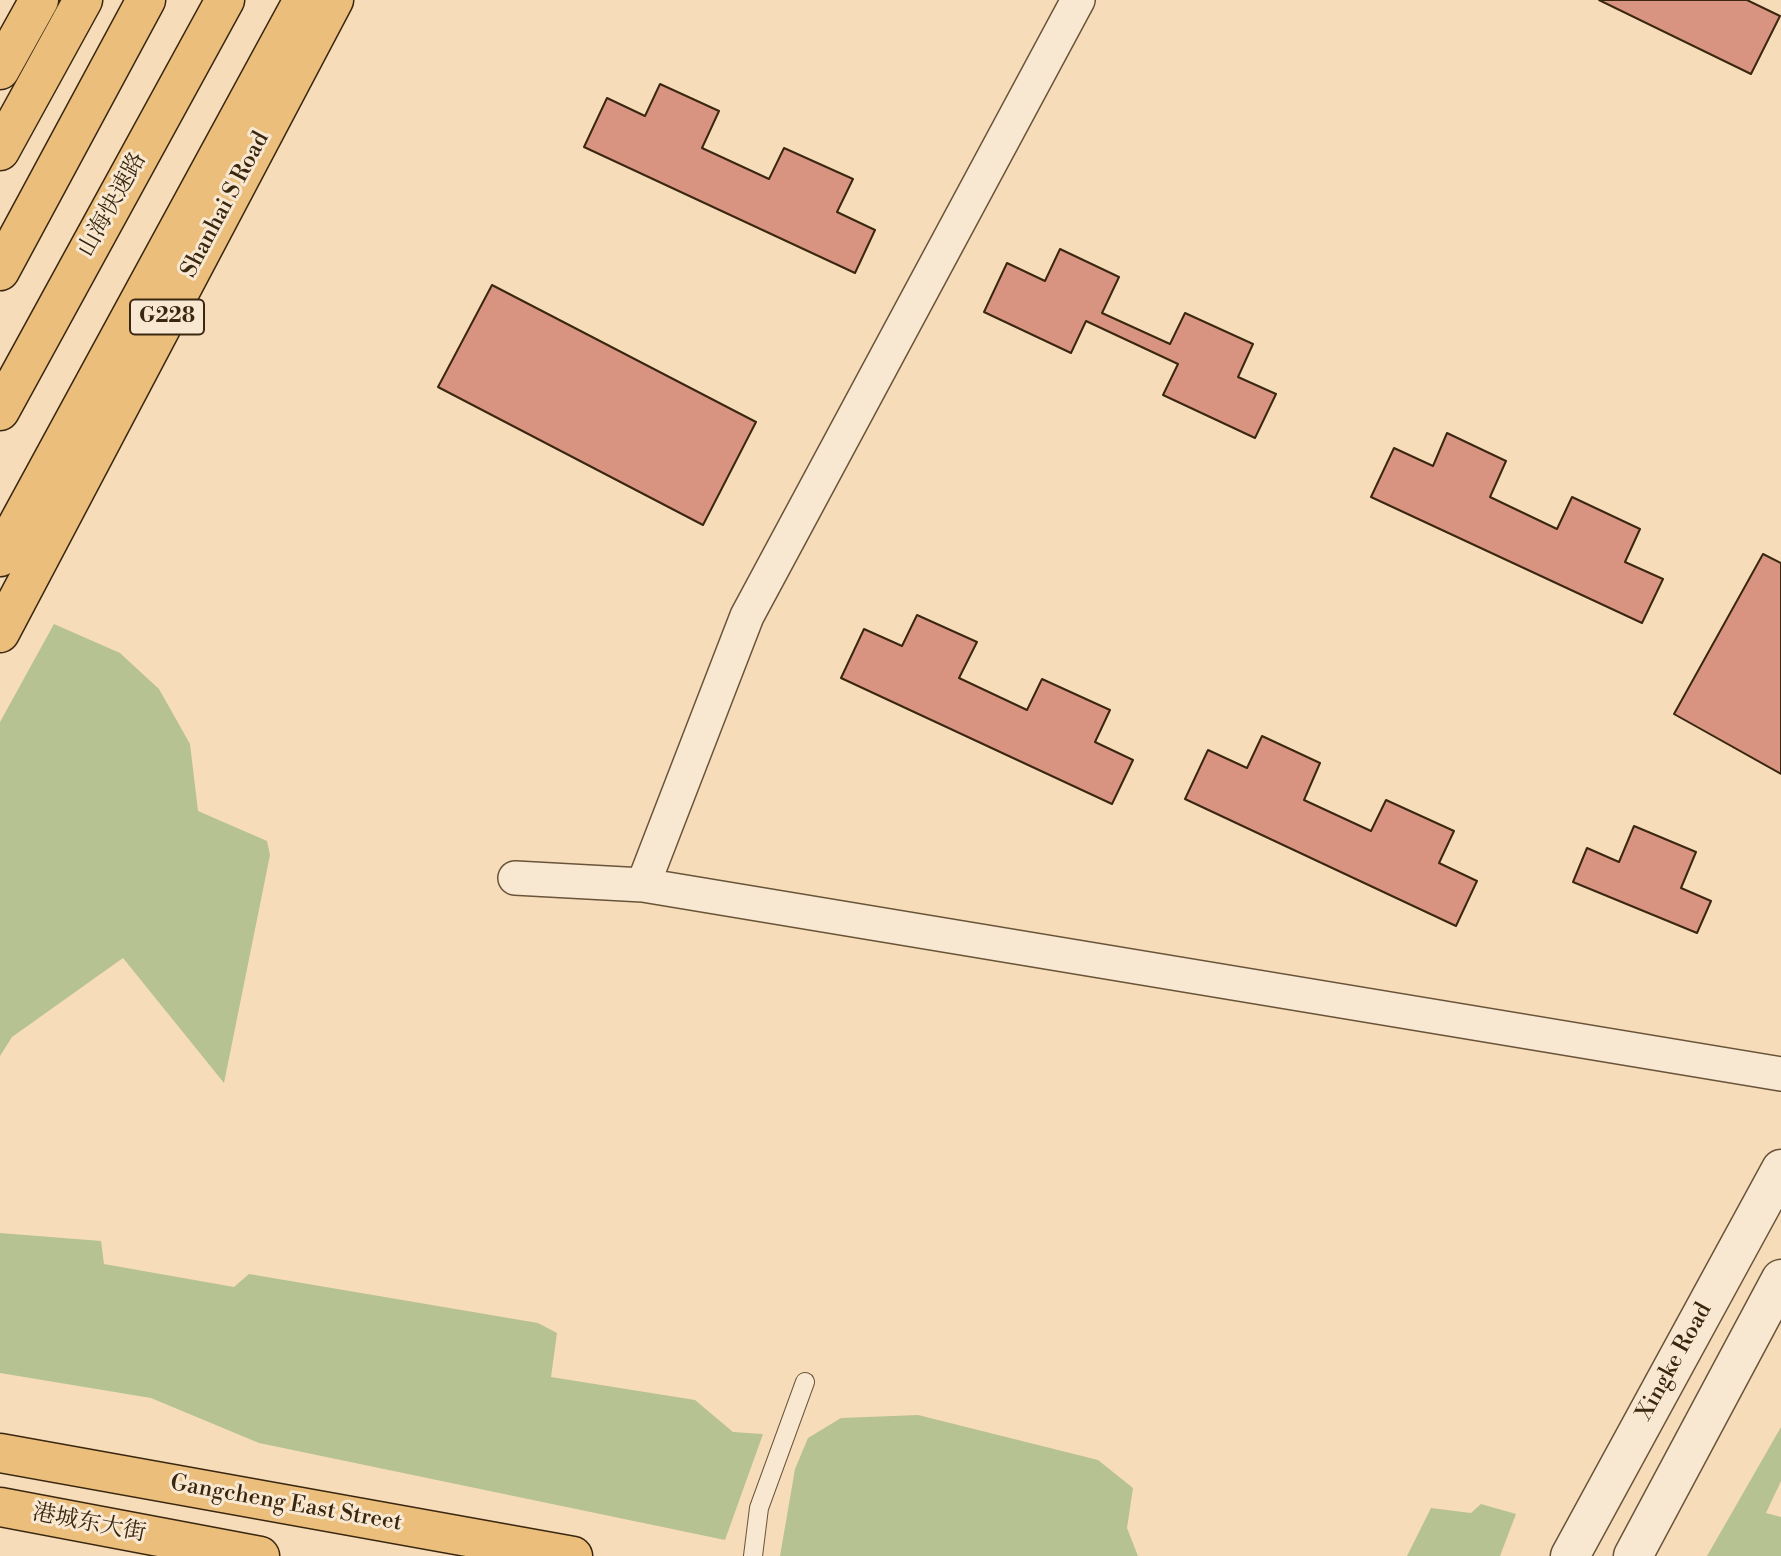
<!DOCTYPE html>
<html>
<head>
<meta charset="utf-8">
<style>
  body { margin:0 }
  canvas { display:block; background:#f6dcb8 }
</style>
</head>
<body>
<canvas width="1781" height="1556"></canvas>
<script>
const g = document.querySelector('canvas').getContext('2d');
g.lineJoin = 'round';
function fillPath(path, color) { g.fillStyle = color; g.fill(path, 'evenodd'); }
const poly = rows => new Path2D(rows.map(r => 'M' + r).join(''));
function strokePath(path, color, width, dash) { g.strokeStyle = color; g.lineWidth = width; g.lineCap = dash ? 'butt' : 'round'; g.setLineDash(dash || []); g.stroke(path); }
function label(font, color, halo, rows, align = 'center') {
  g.font = font + ' "Libre Bodoni","Noto Serif SC",serif'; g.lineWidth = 6; g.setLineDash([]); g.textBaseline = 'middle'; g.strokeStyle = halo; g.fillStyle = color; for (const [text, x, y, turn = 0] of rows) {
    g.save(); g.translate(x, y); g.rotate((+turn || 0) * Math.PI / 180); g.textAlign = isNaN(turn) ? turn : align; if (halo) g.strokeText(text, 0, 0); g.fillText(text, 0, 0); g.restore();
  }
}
const green = poly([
  [54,624,120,653,159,689,190,744,198,811,267,841,270,855,224,1083,123,958,12,1037,0,1056,0,722],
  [0,1233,101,1241,104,1264,234,1287,249,1274,538,1323,557,1333,551,1377,695,1400,733,1432,763,1434,725,1540,259,1443,151,1398,0,1373],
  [918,1415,1098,1460,1133,1488,1127,1528,1138,1556,780,1556,795,1469,808,1438,841,1418],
  [1781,1427,1781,1481,1766,1513,1781,1517,1781,1556,1707,1556],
  [1481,1504,1516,1514,1500,1556,1407,1556,1431,1508,1471,1513]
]);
const building = poly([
  [1599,0,1747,0,1780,16,1751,74,1599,0],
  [660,84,719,111,702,148,769,179,784,148,853,179,837,212,875,230,855,273,584,147,607,98,645,116,660,84],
  [1060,249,1119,277,1102,313,1170,344,1185,313,1253,344,1238,377,1276,394,1255,438,1163,395,1178,364,1086,321,1071,353,984,312,1007,263,1045,281,1060,249],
  [492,285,756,422,703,525,438,387,492,285],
  [1447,433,1506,461,1490,497,1557,529,1572,497,1640,529,1625,562,1663,579,1642,623,1371,497,1394,448,1433,466,1447,433],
  [1763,554,1781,563,1781,774,1674,714,1763,554],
  [917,615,977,642,959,678,1027,710,1042,679,1110,710,1095,742,1133,760,1112,804,841,678,864,629,902,646,917,615],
  [1262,736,1320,763,1304,800,1371,831,1386,800,1454,831,1439,863,1477,881,1456,926,1185,799,1208,750,1247,768,1262,736],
  [1634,826,1696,852,1681,888,1711,901,1697,933,1573,882,1587,848,1619,862,1634,826]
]);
const service = poly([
  [753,1556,759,1508,805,1382]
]);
const minor = poly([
  [515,878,643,885,1781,1074],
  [643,885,747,616,1078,0]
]);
const tertiary = poly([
  [1570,1556,1781,1169],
  [1633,1556,1781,1279]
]);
const trunk = poly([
  [0,70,39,0],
  [0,151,83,0],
  [0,271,146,0],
  [0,411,225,0],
  [0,557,303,0],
  [0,633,334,0],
  [0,1453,573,1556],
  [0,1507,260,1556]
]);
const shields = [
  [167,317,74]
];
const shieldNames = [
  ["G228",167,317]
];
const streetNames = [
  ["山海快速路",113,205,-61],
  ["Shanhai S Road",226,205,-62],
  ["Xingke Road",1675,1362,-61],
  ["Gangcheng East Street",286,1504,10],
  ["港城东大街",89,1524,11]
];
fillPath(green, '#b7c293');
fillPath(building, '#d89381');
strokePath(building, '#3a2710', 2);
strokePath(service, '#69543a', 20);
strokePath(minor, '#69543a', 36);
strokePath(tertiary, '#69543a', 41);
strokePath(trunk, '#3a2710', 41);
strokePath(service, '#f9e8d1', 18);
strokePath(minor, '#f9e8d1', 33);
strokePath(tertiary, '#f9e8d1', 38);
strokePath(trunk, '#ebbe7c', 38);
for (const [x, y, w] of shields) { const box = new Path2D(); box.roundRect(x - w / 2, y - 17.5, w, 35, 5); g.fillStyle = '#f9e8d1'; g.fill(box); strokePath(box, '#3a2710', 2); }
label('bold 21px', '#3a2710', null, shieldNames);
label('23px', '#3a2710', '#f9e8d1', streetNames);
</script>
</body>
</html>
